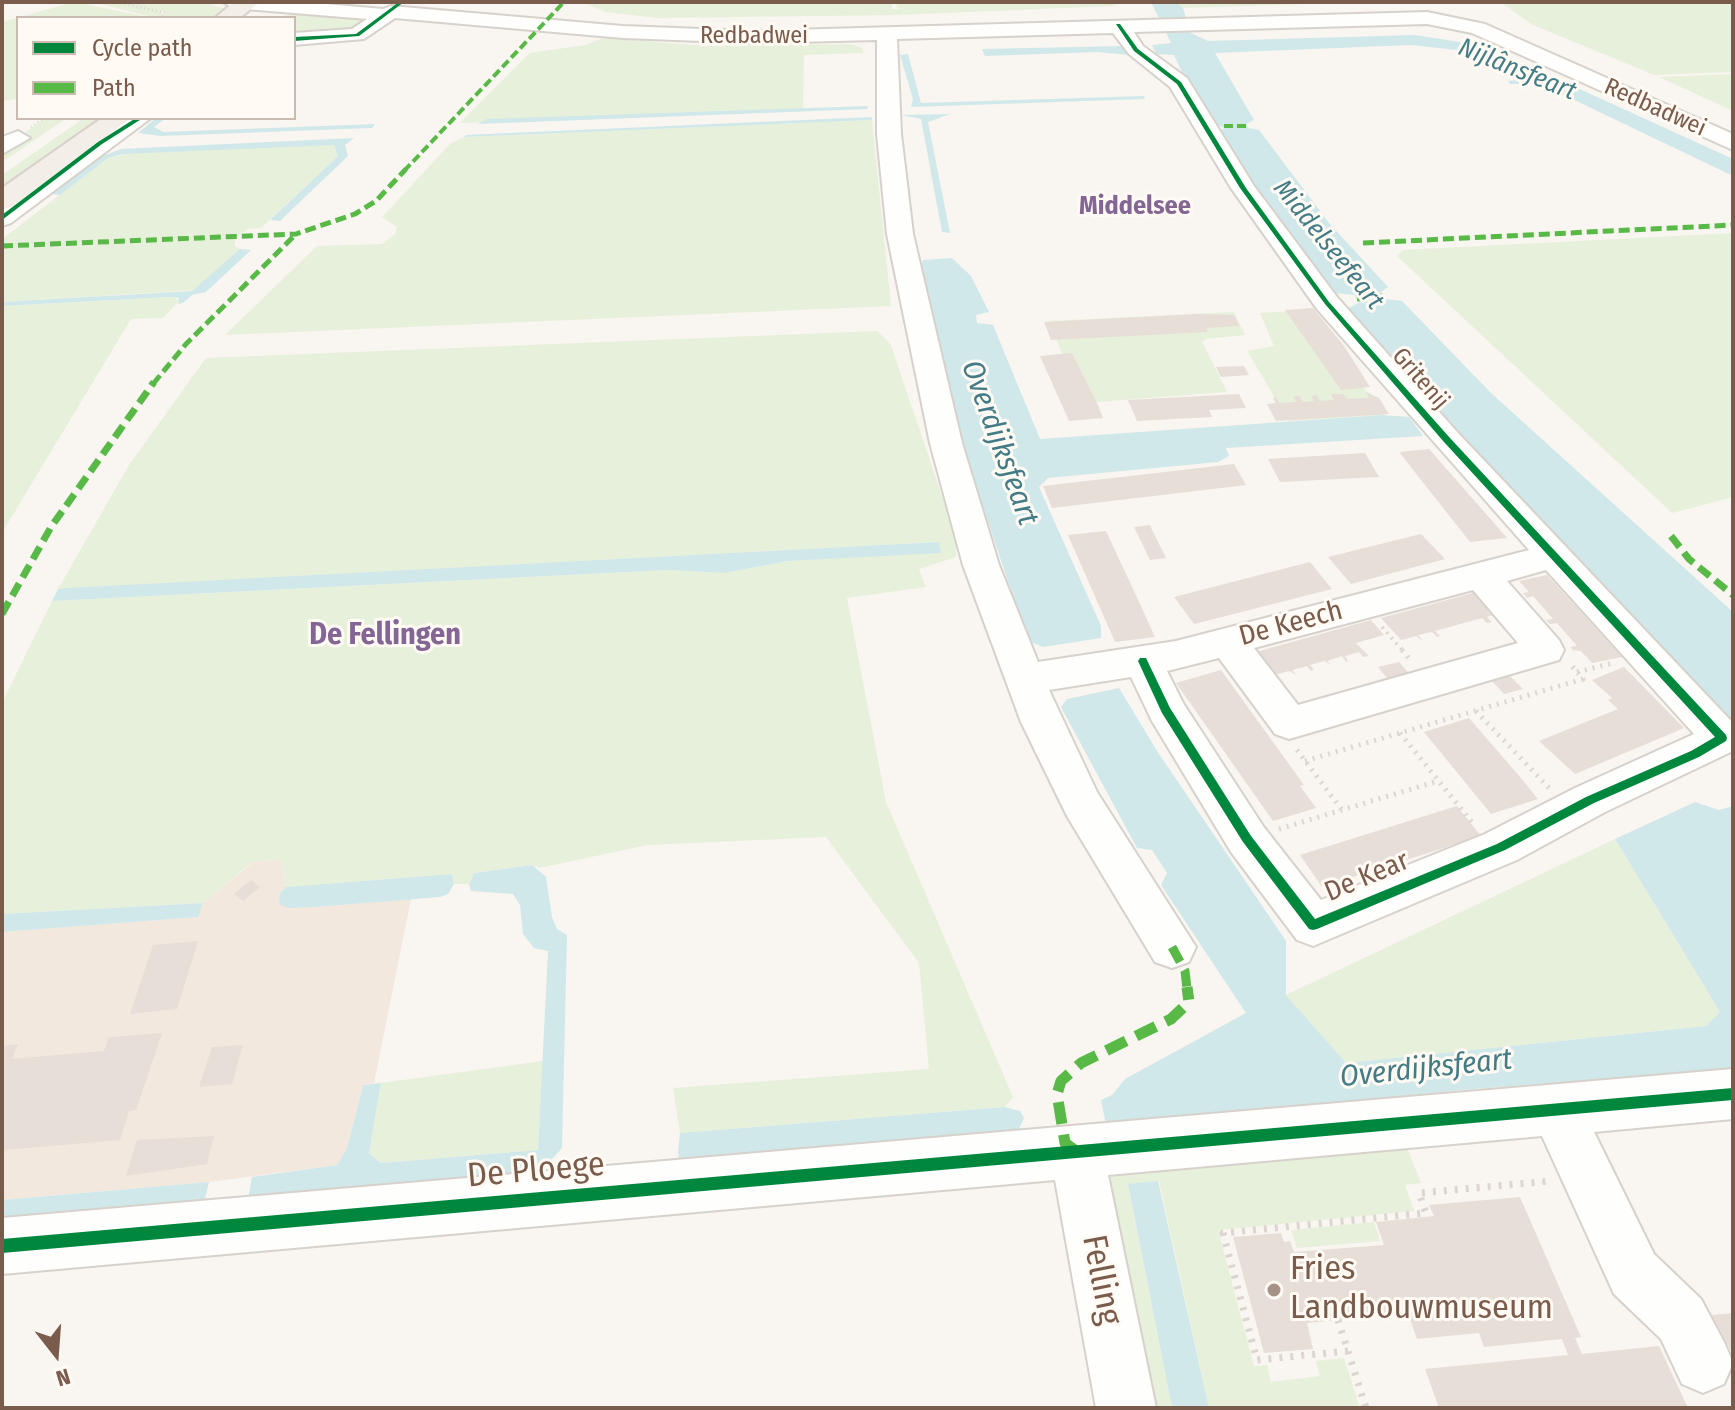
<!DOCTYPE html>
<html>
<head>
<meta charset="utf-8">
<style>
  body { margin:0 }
  #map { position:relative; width:1735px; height:1410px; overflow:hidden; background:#f9f5f0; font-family:"Fira Sans Condensed",sans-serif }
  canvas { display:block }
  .frame { position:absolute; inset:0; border:4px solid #7a5c4d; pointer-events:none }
  .legend { position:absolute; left:16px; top:16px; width:280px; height:104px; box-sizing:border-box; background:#fffaf3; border:2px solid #cabbb1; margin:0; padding:10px 14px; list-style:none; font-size:24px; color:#7a5c4d }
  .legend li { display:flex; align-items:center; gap:16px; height:40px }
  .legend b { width:40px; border:2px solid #cabbb1 }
  .north { position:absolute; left:16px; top:1314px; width:80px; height:80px; -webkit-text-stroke:6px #fffaf3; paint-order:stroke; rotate:163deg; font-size:22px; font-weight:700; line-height:32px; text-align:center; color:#7a5c4d }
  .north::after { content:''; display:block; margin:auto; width:28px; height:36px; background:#7a5c4d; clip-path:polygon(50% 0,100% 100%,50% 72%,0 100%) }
</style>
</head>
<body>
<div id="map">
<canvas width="1735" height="1410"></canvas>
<div class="frame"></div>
<ul class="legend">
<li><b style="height:10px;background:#00873e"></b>Cycle path</li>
<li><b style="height:10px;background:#58b947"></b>Path</li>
</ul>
<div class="north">N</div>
</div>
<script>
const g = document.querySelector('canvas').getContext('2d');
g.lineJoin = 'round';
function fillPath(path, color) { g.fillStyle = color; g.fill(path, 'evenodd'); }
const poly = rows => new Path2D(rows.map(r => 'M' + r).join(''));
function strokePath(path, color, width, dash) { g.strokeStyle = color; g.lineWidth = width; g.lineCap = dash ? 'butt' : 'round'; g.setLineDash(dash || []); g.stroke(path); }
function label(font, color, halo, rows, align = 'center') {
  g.font = font + ' "Fira Sans Condensed",sans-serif'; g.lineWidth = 6; g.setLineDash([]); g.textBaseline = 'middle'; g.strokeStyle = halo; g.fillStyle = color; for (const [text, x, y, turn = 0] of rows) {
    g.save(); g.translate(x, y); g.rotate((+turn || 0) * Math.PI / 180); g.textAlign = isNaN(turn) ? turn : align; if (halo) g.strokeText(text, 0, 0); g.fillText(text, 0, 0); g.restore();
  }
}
const residential = poly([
  [271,860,281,860,286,887,280,893,316,907,411,899,374,1083,363,1085,347,1148,337,1165,209,1182,2,1200,2,932,197,917,203,903,253,862]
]);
const green = poly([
  [74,2,148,17,18,18,18,99,2,101,2,22],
  [93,2,203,2,226,9,219,18,164,18,166,13,159,10,164,16,155,18],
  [582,2,891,2,893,9,898,9,895,2,1121,2,1113,6,897,15,658,18,606,12],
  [1176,2,1362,2,1183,8],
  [1501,2,1733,2,1733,72,1654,75,1531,24],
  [303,11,379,16,362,29,294,37,294,18,275,18],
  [603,38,707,46,852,44,862,48,863,53,804,55,803,109,460,123,530,53,585,45],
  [1733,74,1733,111,1659,77],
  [45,118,67,118,2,162,2,151,30,134,25,133],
  [84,118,110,118,2,195,2,175],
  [872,120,891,306,225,335,317,246,382,244,395,234,397,227,382,217,450,144,464,137],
  [325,143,334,145,338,156,261,228,247,229,235,239,235,246,240,249,196,290,2,302,2,239,108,158,137,152],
  [1733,233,1733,497,1672,513,1397,256,1403,250],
  [171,297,180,300,163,318,131,319,2,533,2,306],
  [1309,310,1383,415,1289,421,1247,351,1274,346,1260,313],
  [1234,312,1245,335,1206,339,1202,342,1227,392,1071,404,1063,356,1049,321],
  [878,331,891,345,957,541,956,557,919,569,926,587,847,598,886,802,1013,1097,1005,1107,680,1133,673,1088,929,1069,919,963,826,837,647,845,540,868,532,865,474,873,469,884,454,884,452,874,286,887,281,860,271,860,252,862,203,903,2,914,2,703,52,601,667,570,724,573,788,561,940,552,939,542,58,589,129,465,206,358],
  [1615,839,1720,1012,1706,1026,1346,1063,1286,995],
  [543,1061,538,1150,381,1163,369,1153,381,1083],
  [1407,1148,1421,1183,1405,1185,1414,1211,1218,1230,1254,1366,1267,1365,1271,1382,1320,1376,1316,1361,1344,1358,1360,1408,1209,1408,1159,1181,1128,1185,1172,1408,1142,1408,1096,1173],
  [1374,1222,1380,1241,1297,1248,1291,1230]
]);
const water = poly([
  [1151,2,1176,2,1183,8,1191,33,1208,41,1415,35,1473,44,1562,81,1733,159,1733,176,1541,84,1510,84,1508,81,1531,79,1457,50,1411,45,1215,53,1254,120,1246,124,1248,128,1259,130,1329,223,1388,287,1380,293,1386,299,1402,301,1491,393,1733,612,1733,729,1383,349,1349,308,1360,302,1354,295,1336,293,1216,132,1225,128,1215,124,1194,97,1174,55,1156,54,1152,45,1171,43],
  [1124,46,1130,55,1096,52,985,56,982,49],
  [908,54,921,103,1144,96,1145,99,911,107,913,99,900,55],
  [868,106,867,109,478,124,487,119],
  [950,114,928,122,950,233,942,232,921,119,901,115],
  [872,117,872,120,464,137,466,135],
  [156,118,166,118,154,127,164,132,375,124,372,128,161,136,138,133],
  [354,138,345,145,348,156,280,221,270,220,338,156,334,145,123,154,108,158,60,195,52,194,100,157,121,149],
  [240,249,251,250,206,292,192,295,183,303,178,304,179,298,170,297,2,306,2,302,192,291],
  [952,258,971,276,989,312,976,315,977,323,993,325,1040,439,1383,415,1409,417,1423,436,1226,448,1229,456,1218,462,1048,478,1039,487,1101,626,1101,638,1043,647,1028,641,964,450,943,373,920,273,923,260],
  [939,542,941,553,788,561,724,573,667,570,52,601,58,589,68,588],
  [1119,688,1157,751,1286,941,1286,995,1346,1063,1706,1026,1720,1012,1615,839,1695,802,1719,810,1733,806,1733,1069,1473,1089,1106,1125,1101,1100,1112,1095,1125,1079,1246,1013,1161,885,1167,873,1152,850,1137,848,1061,707,1067,699],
  [532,865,546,877,552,917,557,929,567,935,562,1148,536,1177,247,1204,252,1177,337,1165,347,1148,363,1085,381,1083,369,1153,381,1163,538,1150,548,951,534,948,523,934,520,905,513,894,471,891,469,884,474,873],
  [452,874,454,884,448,894,440,897,316,907,288,908,279,904,280,893,286,887],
  [203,903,198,917,2,932,2,914],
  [1005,1107,1020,1111,1024,1118,1019,1129,1010,1134,680,1165,678,1152,680,1133],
  [1158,1181,1209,1408,1172,1408,1128,1184],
  [209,1182,203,1207,2,1222,2,1200]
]);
const building = poly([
  [1313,308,1344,346,1370,387,1341,390,1285,310],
  [1199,314,1234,315,1239,326,1206,328,1208,332,1051,340,1044,322],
  [1072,353,1098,405,1103,418,1069,421,1040,356],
  [1244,366,1249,375,1221,377,1216,367],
  [1366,392,1379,398,1389,414,1276,421,1267,404,1276,403,1273,398,1276,397,1279,403,1296,402,1293,396,1300,396,1303,402,1314,401,1311,396,1317,395,1320,401,1334,400,1331,394,1343,394,1347,399,1369,398],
  [1239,394,1246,408,1209,410,1212,417,1174,419,1137,421,1128,400],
  [1429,449,1494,523,1507,538,1470,542,1399,452],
  [1365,453,1379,477,1280,482,1268,459],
  [1234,464,1246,485,1052,508,1043,486],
  [1150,525,1152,530,1166,558,1150,560,1134,527],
  [1106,531,1140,604,1155,637,1115,642,1068,535],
  [1421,534,1445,559,1351,584,1328,557],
  [1310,562,1332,589,1194,624,1174,597],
  [1547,575,1572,602,1622,657,1592,663,1581,651,1573,650,1570,647,1577,646,1557,623,1550,624,1546,620,1553,619,1533,596,1527,598,1523,593,1529,592,1519,581],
  [1480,591,1501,612,1487,617,1492,622,1487,623,1482,618,1435,631,1440,636,1437,637,1432,632,1418,635,1423,641,1416,636,1401,640,1381,618],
  [1371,620,1384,635,1356,643,1369,656,1363,657,1359,652,1345,656,1348,661,1346,662,1342,656,1327,661,1331,665,1324,661,1310,665,1314,670,1311,671,1307,666,1292,670,1297,675,1289,671,1274,675,1256,652],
  [1399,662,1412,677,1391,683,1378,667],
  [1624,667,1684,728,1575,774,1539,741,1618,709,1608,700,1612,698,1592,680],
  [1221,670,1304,785,1300,786,1316,808,1273,821,1176,683],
  [1506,672,1523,689,1504,694,1488,677],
  [1469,718,1520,777,1538,799,1491,814,1424,732],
  [1457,806,1481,836,1322,887,1300,855],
  [251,880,260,887,243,901,234,894],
  [198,941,177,1009,130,1014,153,945],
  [162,1033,136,1110,129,1111,120,1140,2,1150,2,1046,18,1044,12,1059,104,1051,109,1037],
  [243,1045,232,1084,199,1087,212,1047],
  [214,1136,207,1164,126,1176,137,1140],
  [1520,1197,1581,1337,1575,1338,1582,1354,1659,1346,1688,1408,1439,1408,1425,1369,1568,1355,1562,1339,1484,1347,1479,1333,1417,1339,1408,1313,1307,1323,1313,1349,1264,1353,1233,1237,1281,1233,1284,1242,1290,1241,1294,1252,1384,1245,1376,1222,1434,1216,1429,1205],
  [1733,1313,1733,1355,1712,1315]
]);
const pathFar3 = poly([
  [117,2,165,13,163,18],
  [31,127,44,118]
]);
const pathFar2 = poly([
  [1382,627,1404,652]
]);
const pathFar1 = poly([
  [1402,650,1412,662],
  [1577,672,1613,663],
  [1476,711,1549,788],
  [1400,733,1475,826],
  [1297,750,1342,810],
  [1305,761,1583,679,1571,665],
  [1279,829,1438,781]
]);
const path = poly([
  [1338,1320,1366,1408],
  [1348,1351,1257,1360,1223,1233,1426,1213,1419,1193,1552,1181]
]);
const minor = poly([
  [223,2,303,2,383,9,391,6,623,26,754,31,1427,12,1485,24,1733,134,1733,150,1472,33,1427,24,1134,32,1143,46,1187,78,1254,186,1337,297,1458,433,1733,723,1733,751,1605,812,1517,860,1313,946,1297,940,1231,852,1152,721,1131,677,1049,690,1097,792,1196,947,1189,962,1172,968,1155,962,1067,816,1021,722,963,565,930,443,887,234,877,134,877,40,754,43,623,38,395,18,364,39,294,45,294,33,352,29,367,19,233,8,223,2],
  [1113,33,1129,54,1170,87,1231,188,1317,309,1529,550,1176,641,1038,662,999,565,962,443,913,234,901,134,897,39,1113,33],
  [1546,570,1694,734,1575,788,1485,834,1321,900,1263,826,1183,703,1167,671,1219,658,1275,734,1289,739,1559,660,1564,650,1559,640,1507,581,1546,570],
  [1473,590,1518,643,1298,705,1254,648,1473,590],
  [124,118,151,118,11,223,2,226,2,206,124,118],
  [18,131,30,138,2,154,2,137,18,131],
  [1733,1069,1733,1119,1594,1132,1654,1254,1701,1299,1724,1342,1733,1363,1724,1384,1703,1393,1682,1384,1661,1339,1614,1294,1542,1136,1108,1175,1156,1408,1096,1408,1055,1180,2,1274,2,1218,1733,1069]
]);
const major = poly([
  [234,2,259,2,240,18,215,18,234,2],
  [102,118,131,118,12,207,2,209,2,188,102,118]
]);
const quietFar4 = poly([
  [1224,126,1247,126],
  [404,171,564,2]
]);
const quietFar3 = poly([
  [1363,243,1733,225],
  [2,246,296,234,355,214,376,201,406,169],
  [1357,299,1383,296],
  [153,384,186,344,296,234]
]);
const quietFar2 = poly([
  [1671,536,1689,559,1733,595],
  [2,614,51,527,154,382]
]);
const quietFar1 = poly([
  [1172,947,1185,971,1187,989]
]);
const quiet = poly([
  [1076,1151,1065,1143,1057,1094,1061,1081,1081,1063,1171,1019,1189,1002,1187,987]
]);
const cycleway = poly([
  [399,2,404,2,359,36,294,41,294,37,356,34,399,2],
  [1116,24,1120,24,1138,49,1181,82,1246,188,1329,302,1450,438,1726,735,1727,738,1726,741,1699,757,1594,803,1505,850,1317,929,1313,930,1309,929,1243,842,1162,713,1138,661,1140,658,1146,658,1170,708,1251,836,1315,919,1497,844,1586,797,1691,751,1715,737,1444,442,1325,304,1240,188,1177,84,1134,51,1116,24],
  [136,118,143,118,102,144,2,220,2,215,98,142,136,118],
  [1733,1088,1733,1100,2,1253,2,1239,1733,1088]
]);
const markers = [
  [1274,1290,8,"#a69286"]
];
const farStreetnames = [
  ["Redbadwei",754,36],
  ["Redbadwei",1655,108,24],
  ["Gritenij",1420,379,49]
];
const farWaternames = [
  ["Nijlânsfeart",1517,70,22],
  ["Middelseefeart",1328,245,51]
];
const farQuarternames = [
  ["Middelsee",1135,207]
];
const streetNames = [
  ["De Keech",1291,624,-15],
  ["De Kear",1367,877,-23]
];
const waterNames = [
  ["Overdijksfeart",999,443,70],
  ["Overdijksfeart",1426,1069,-6]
];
const neighbourhoodNames = [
  ["De Fellingen",385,636]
];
const nearStreetnames = [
  ["De Ploege",536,1171,-5],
  ["Felling",1101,1280,79]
];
const nearPoinames = [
  ["Fries",1290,1270],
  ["Landbouwmuseum",1290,1309]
];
fillPath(residential, '#f2e8de');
fillPath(green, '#e7f0db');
fillPath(water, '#d0e8ea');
fillPath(building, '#e6ded7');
strokePath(minor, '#d7d1cb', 4);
strokePath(major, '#dad1cc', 4);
strokePath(pathFar3, '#dcd5d0', 3, [1, 3]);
strokePath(pathFar2, '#dcd5d0', 4, [2, 5]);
strokePath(pathFar1, '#dcd5d0', 5, [2, 6]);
strokePath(path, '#dcd5d0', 7, [3, 8]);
fillPath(minor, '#fefefd');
fillPath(major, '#f3eee8');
strokePath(quietFar4, '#58b947', 4, [9, 4]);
strokePath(quietFar3, '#58b947', 5, [11, 5]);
strokePath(quietFar2, '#58b947', 7, [14, 7]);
strokePath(quietFar1, '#58b947', 9, [17, 9]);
strokePath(quiet, '#58b947', 11, [22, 11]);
fillPath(cycleway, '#00873e');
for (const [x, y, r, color] of markers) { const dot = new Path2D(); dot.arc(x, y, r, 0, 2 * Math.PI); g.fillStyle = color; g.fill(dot); strokePath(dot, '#fffaf3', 3); }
label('24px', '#7a5c4d', '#fffaf3', farStreetnames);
label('italic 26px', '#437c86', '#fffaf3', farWaternames);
label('bold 26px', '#846695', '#fffaf3', farQuarternames);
label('28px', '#7a5c4d', '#fffaf3', streetNames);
label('italic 30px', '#437c86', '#fffaf3', waterNames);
label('bold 30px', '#846695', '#fffaf3', neighbourhoodNames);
label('34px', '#7a5c4d', '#fffaf3', nearStreetnames);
label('34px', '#7a5c4d', '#fffaf3', nearPoinames, 'left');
</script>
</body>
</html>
